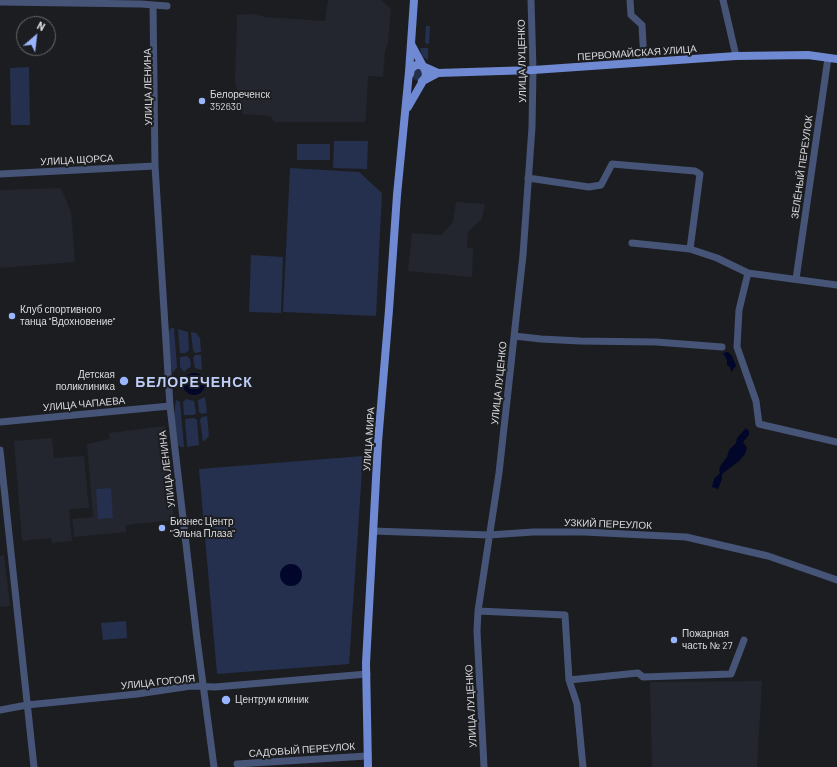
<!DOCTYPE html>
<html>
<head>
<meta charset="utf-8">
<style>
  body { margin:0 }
  #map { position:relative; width:837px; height:767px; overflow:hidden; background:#1c1d20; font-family:Barlow,sans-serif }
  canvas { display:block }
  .north { position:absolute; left:16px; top:16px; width:40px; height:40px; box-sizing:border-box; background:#1c1d20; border:1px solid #68696c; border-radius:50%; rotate:28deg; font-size:11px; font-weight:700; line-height:16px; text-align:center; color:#dadbde }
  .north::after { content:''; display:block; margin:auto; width:14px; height:18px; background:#99b5fd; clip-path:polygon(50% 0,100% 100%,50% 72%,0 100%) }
</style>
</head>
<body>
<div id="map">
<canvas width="837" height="767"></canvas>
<div class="north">N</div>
</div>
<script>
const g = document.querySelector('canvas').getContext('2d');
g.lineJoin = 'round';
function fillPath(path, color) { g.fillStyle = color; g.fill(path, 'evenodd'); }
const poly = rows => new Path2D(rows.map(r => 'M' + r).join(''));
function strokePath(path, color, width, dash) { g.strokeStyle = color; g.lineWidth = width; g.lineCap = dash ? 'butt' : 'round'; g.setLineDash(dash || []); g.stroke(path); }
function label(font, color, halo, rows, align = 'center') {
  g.font = font + ' Barlow,sans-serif'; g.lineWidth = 4; g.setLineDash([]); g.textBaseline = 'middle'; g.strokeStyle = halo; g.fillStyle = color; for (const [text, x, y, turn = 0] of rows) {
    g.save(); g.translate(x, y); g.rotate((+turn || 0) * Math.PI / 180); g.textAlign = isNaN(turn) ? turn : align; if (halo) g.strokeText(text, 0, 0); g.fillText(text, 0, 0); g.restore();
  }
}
const built = poly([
  [328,0,381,0,391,9,388,43,385,51,383,77,368,76,366,115,365,122,274,122,271,116,243,114,235,82,237,15,253,14,265,17,325,21],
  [61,188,71,212,75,262,0,268,0,190],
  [456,202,485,204,482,219,468,232,467,247,473,249,472,277,408,271,412,233,441,235,453,222],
  [165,426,174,520,126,525,126,532,74,537,72,519,93,517,87,444,110,439,109,433],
  [52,438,54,458,84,456,89,508,69,509,72,541,52,543,51,538,22,541,14,441],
  [4,555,10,606,0,607,0,556],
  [762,681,757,767,652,767,650,682]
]);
const green = poly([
  [426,26,430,26,429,44,425,43],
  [420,48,428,48,428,60,422,56],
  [29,67,30,125,11,125,10,68],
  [417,68,423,70,422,79,418,81,414,79,412,76,414,69],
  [334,141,368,141,367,169,333,168],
  [297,144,330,144,330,160,297,160],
  [290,168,359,172,382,193,376,316,283,312],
  [251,255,283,257,281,313,249,312],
  [171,328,174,328,177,367,173,373,170,363,168,332],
  [178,329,188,332,189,350,186,353,180,353],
  [191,332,196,333,200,338,201,352,195,353,193,350],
  [195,355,201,355,202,370,195,368,193,358],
  [187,356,190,359,191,367,187,369,184,372,180,367,180,357],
  [205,397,207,413,202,414,199,412,198,400],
  [186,399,194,401,196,413,194,415,184,415,183,402],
  [176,400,180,402,184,447,181,447,178,445,174,415],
  [207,416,209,436,203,442,200,420,202,417],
  [194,418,197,420,199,445,187,447,185,419],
  [363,456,349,664,217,674,199,469],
  [111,488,113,518,98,519,96,489],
  [126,621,127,638,103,640,101,623]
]);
const water = poly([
  [728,352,732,356,736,366,731,372,730,367,727,365,727,360,723,353],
  '183 384a11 11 0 1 1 22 0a11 11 0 1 1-22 0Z',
  [746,428,749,431,749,435,743,442,747,448,745,454,739,461,722,474,722,479,718,489,712,487,714,479,720,473,719,470,721,465,727,457,729,450,736,443,737,438],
  '280 575a11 11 0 1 1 22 0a11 11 0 1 1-22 0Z'
]);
const minor = poly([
  [630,0,631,15,642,25,644,62],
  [723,0,736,56],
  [0,2,141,4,167,6],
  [153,5,155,166,170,406,197,639,214,767],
  [0,174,155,166],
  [528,178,589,187,601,185,612,164,695,171,700,174,690,249],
  [632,243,690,249,717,258,748,273,837,285],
  [748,273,739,310,737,347,756,401,759,424,837,442],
  [796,279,828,58],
  [514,336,541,339,580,341,656,342,722,347],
  [0,422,170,406],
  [0,450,34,767],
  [373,531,489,535,533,532,584,532,686,537,768,556,837,580],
  [478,611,565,615,569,680,638,673,643,677,731,674,744,640],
  [569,680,577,704,583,767],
  [0,710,27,705,137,694,191,686,215,687,367,674],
  [237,764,367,756],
  [484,767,477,631,478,611,499,473,523,255,532,127,533,70,531,0]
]);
const major = poly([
  [411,44,425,70,426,74,425,78,422,81],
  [410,74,411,69,416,65,420,65,438,73],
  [408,107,423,81,438,73,533,70,736,56,808,55,837,59],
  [368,767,366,663,378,442,389,310,397,195,409,72,414,0]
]);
const markers = [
  [202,101,4,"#99b5fd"],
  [12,316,4,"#99b5fd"],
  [124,381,5,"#99b5fd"],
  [162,528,4,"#99b5fd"],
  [674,640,4,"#99b5fd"],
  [226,700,5,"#99b5fd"]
];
const streetNames = [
  ["ПЕРВОМАЙСКАЯ УЛИЦА",637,53,-4],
  ["УЛИЦА ЛУЦЕНКО",522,61,-91],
  ["УЛИЦА ЛЕНИНА",148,87,-91],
  ["УЛИЦА ЩОРСА",77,160,-3],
  ["ЗЕЛЁНЫЙ ПЕРЕУЛОК",802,167,-82],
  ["УЛИЦА ЛУЦЕНКО",499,383,-84],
  ["УЛИЦА ЧАПАЕВА",84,404,-5],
  ["УЛИЦА МИРА",369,439,-86],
  ["УЛИЦА ЛЕНИНА",167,469,-97],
  ["УЗКИЙ ПЕРЕУЛОК",608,524,2],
  ["УЛИЦА ГОГОЛЯ",158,682,-6],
  ["УЛИЦА ЛУЦЕНКО",471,706,-93],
  ["САДОВЫЙ ПЕРЕУЛОК",302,750,-4]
];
const poiNames = [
  ["Белореченск",210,95],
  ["352630",210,107],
  ["Клуб спортивного",20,310],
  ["танца \"Вдохновение\"",20,322],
  ["Детская",115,375,"right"],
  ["поликлиника",115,387,"right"],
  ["Бизнес Центр",170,522],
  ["\"Эльна Плаза\"",170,534],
  ["Пожарная",682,634],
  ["часть № 27",682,646],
  ["Центрум клиник",235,700]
];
const districtNames = [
  ["БЕЛОРЕЧЕНСК",194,382]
];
fillPath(built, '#23262f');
fillPath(green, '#25304e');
fillPath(water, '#02062a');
strokePath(minor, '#465477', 7);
strokePath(major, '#6f8ad3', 8);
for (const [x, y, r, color] of markers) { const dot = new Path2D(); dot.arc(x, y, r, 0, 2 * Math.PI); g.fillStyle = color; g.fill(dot); strokePath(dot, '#1c1d20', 1.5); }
label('10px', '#dadbde', '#1c1d20', streetNames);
label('10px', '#dadbde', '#1c1d20', poiNames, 'left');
g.letterSpacing = '1px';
label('bold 14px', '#becef7', '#1c1d20', districtNames);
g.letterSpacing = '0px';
</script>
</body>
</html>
